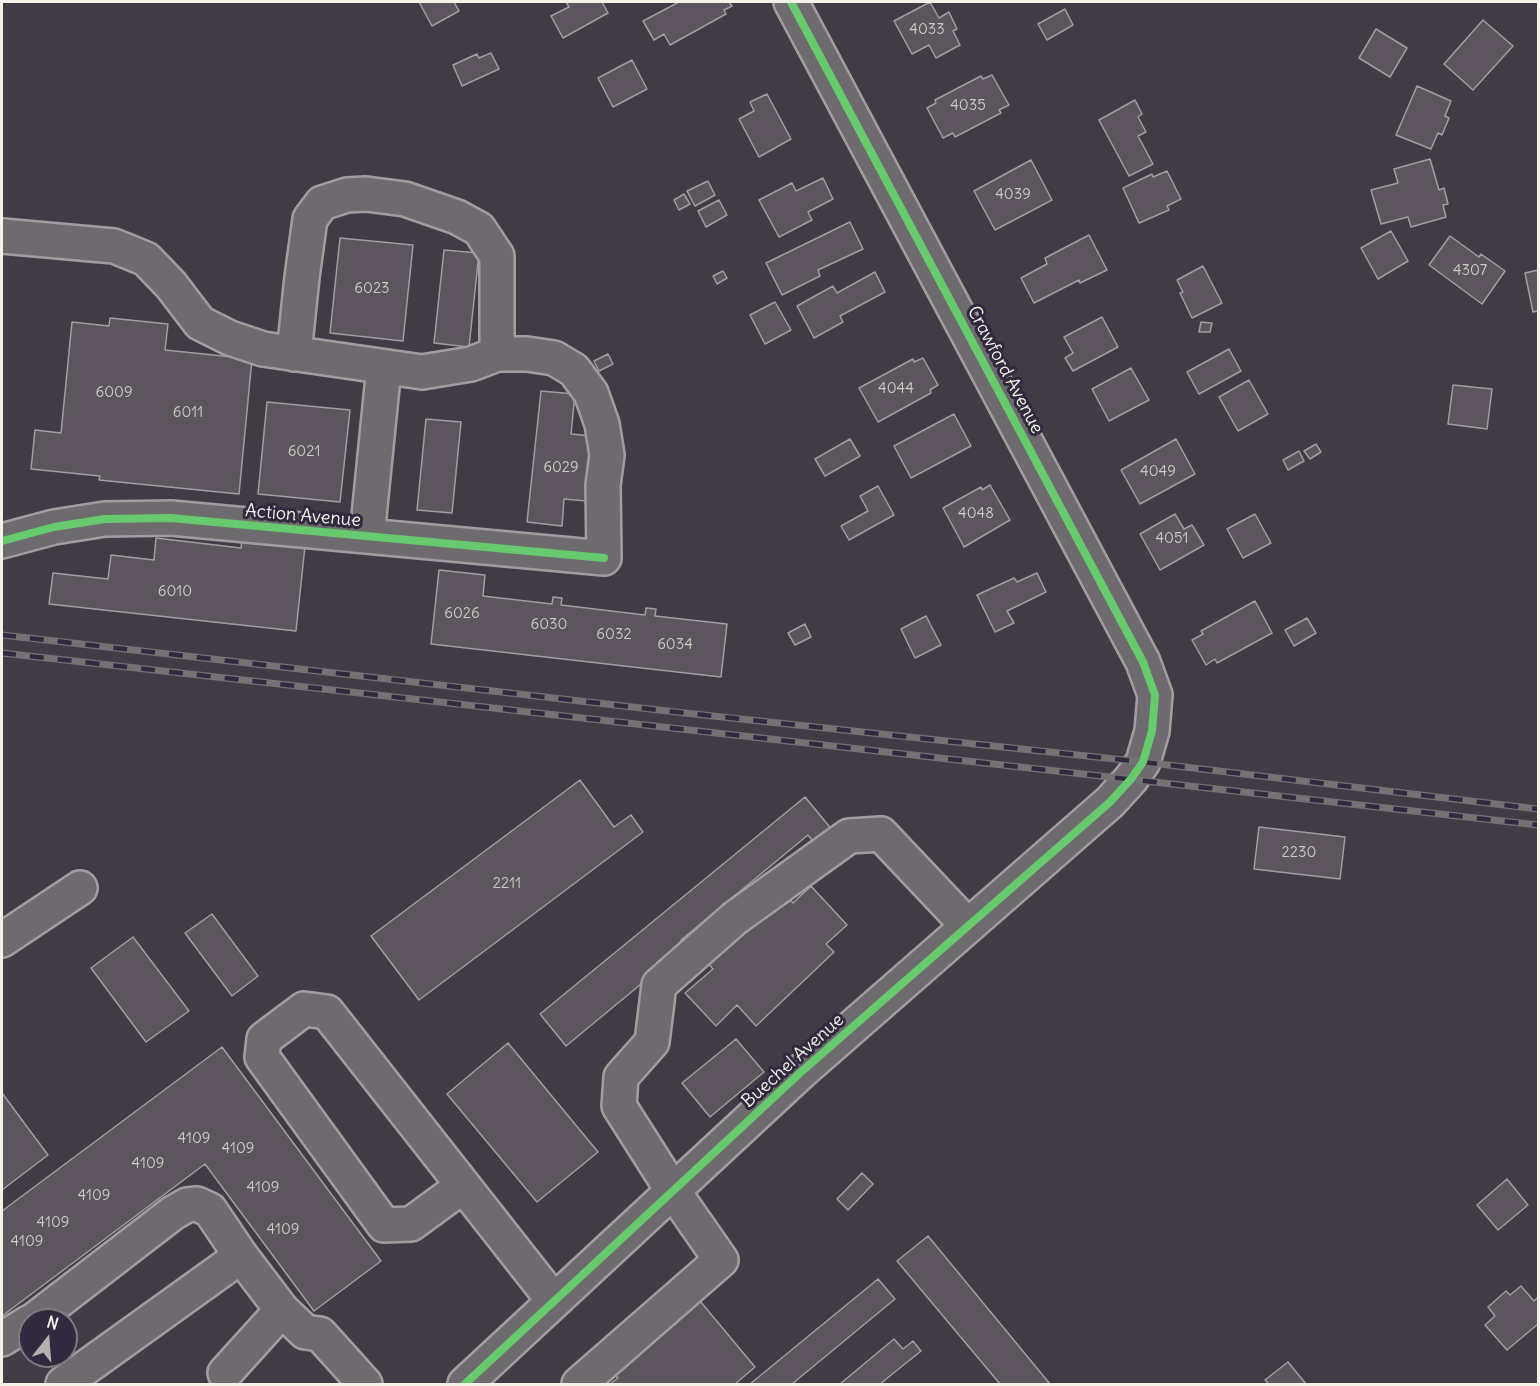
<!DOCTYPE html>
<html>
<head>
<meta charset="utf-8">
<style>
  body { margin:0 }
  #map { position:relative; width:1540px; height:1386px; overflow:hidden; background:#413b46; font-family:Delius,sans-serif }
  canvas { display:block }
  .frame { position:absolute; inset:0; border:3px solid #f4f1e8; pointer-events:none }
  .north { position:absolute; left:18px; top:1308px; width:60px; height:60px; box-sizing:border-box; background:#2f2a3d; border:2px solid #7e7a81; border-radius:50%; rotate:17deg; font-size:16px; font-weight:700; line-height:24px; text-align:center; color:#f4f1e8 }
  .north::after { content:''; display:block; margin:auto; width:21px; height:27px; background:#b5b1af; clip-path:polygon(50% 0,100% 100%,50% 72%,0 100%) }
</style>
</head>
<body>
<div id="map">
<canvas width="1540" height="1386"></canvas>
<div class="frame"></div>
<div class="north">N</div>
</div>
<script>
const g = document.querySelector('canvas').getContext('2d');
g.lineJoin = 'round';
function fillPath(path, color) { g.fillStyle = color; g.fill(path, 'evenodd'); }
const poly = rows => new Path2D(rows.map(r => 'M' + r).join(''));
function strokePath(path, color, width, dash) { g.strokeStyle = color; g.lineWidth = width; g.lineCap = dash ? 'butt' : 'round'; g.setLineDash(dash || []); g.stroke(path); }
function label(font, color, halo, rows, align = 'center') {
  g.font = font + ' Delius,sans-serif'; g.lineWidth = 6; g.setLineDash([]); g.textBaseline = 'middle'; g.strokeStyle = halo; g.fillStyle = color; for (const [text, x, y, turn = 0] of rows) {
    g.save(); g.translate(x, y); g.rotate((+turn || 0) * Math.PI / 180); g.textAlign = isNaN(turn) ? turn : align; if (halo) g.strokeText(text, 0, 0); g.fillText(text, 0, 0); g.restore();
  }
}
const building = poly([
  [419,2,454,2,459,11,432,26,419,2],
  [566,2,602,2,608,13,563,38,551,16,569,7,566,2],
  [679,2,729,2,732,6,724,10,726,14,670,45,664,34,654,40,643,21,679,2],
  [930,2,939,18,949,12,957,29,953,31,960,45,936,58,929,45,912,54,894,21,930,2],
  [1065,9,1073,25,1047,40,1038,24,1065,9],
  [1483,20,1513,46,1473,90,1444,64,1483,20],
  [1376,29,1407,48,1390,77,1359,58,1376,29],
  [491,53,499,69,462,86,453,65,477,54,479,58,491,53],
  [632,60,647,89,613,107,598,78,632,60],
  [992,75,1009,105,999,110,1001,113,955,137,953,133,943,138,927,108,936,103,935,100,981,76,983,79,992,75],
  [1417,86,1451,101,1445,116,1449,118,1442,135,1438,133,1431,149,1396,135,1417,86],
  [767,94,791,139,759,157,739,119,754,111,750,102,767,94],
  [1135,100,1142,114,1138,117,1146,132,1138,136,1153,164,1129,176,1099,120,1135,100],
  [1430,159,1439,190,1444,188,1448,204,1443,205,1446,217,1411,227,1408,217,1381,224,1371,190,1398,183,1394,169,1430,159],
  [1031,160,1052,200,995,230,974,191,1031,160],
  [1167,171,1181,199,1167,206,1169,210,1139,223,1123,188,1152,174,1153,177,1167,171],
  [823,178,833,199,808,212,812,220,779,237,759,200,792,183,796,191,823,178],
  [708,181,715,195,695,206,687,191,708,181],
  [684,194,690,204,679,210,674,200,684,194],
  [719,200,727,215,706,227,698,211,719,200],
  [850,222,863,249,818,270,820,276,782,295,766,263,850,222],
  [1391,231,1408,261,1378,279,1361,248,1391,231],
  [1089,235,1107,270,1080,283,1079,280,1034,303,1021,278,1047,264,1045,258,1089,235],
  [1450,236,1479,257,1481,254,1505,271,1482,304,1429,265,1450,236],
  [340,238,413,245,403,341,330,333,340,238],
  [444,250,479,253,469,347,434,343,444,250],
  [1203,266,1222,303,1192,318,1180,293,1183,292,1177,280,1203,266],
  [1538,270,1538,311,1533,312,1525,273,1538,270],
  [723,271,727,278,717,284,713,276,723,271],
  [875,272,885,292,840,316,843,322,814,338,797,306,833,286,837,293,875,272],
  [775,302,791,330,765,344,750,315,775,302],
  [1102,317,1118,347,1073,371,1065,358,1073,353,1064,337,1102,317],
  [110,318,168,324,165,350,252,359,239,494,99,480,100,476,31,469,35,430,61,433,72,322,109,326,110,318],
  [1201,322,1212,323,1210,332,1199,332,1201,322],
  [1229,349,1241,371,1199,394,1187,372,1229,349],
  [608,354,613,364,599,371,594,361,608,354],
  [923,358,938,385,930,390,931,393,878,422,859,388,913,359,914,362,923,358],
  [1131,368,1149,400,1109,421,1092,389,1131,368],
  [1249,380,1268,414,1238,431,1219,397,1249,380],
  [1453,385,1492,389,1487,429,1448,424,1453,385],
  [541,391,575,394,571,434,593,436,586,501,564,499,562,526,527,522,541,391],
  [267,402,350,410,340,502,258,494,267,402],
  [954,414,971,446,911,478,894,446,954,414],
  [426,419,461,422,452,513,417,510,426,419],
  [850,439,860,456,825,476,815,459,850,439],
  [1176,439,1195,474,1140,504,1121,470,1176,439],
  [1316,444,1321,452,1310,459,1304,451,1316,444],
  [1299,451,1304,461,1288,470,1283,460,1299,451],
  [990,485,1010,520,964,547,943,508,981,487,982,490,990,485],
  [878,486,894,515,849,540,841,526,868,511,860,496,878,486],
  [1175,514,1184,529,1192,525,1204,545,1160,570,1140,534,1175,514],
  [1255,514,1271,543,1243,558,1227,529,1255,514],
  [156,538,241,548,242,539,305,546,296,631,49,604,53,573,108,579,111,555,154,560,156,538],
  [439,570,485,575,483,596,552,604,553,597,562,598,561,605,645,615,646,608,656,609,655,616,727,624,721,677,431,644,439,570],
  [1037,573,1046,592,1007,611,1014,623,995,632,977,595,1014,578,1017,582,1037,573],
  [1255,601,1272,633,1217,663,1215,659,1206,665,1192,640,1203,634,1201,631,1255,601],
  [926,616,941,645,915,658,901,629,926,616],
  [1307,618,1316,633,1294,646,1285,630,1307,618],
  [805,624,811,637,795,645,788,633,805,624],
  [580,780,614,827,631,815,643,832,419,1000,371,936,580,780],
  [805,797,833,831,816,845,808,835,681,940,687,946,566,1046,540,1014,805,797],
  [1259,827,1345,837,1340,879,1254,869,1259,827],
  [811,886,847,925,826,944,834,952,756,1026,737,1005,716,1026,685,993,713,969,706,961,787,896,793,903,811,886],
  [212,914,258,976,232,996,185,933,212,914],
  [133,937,189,1011,146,1042,91,968,133,937],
  [736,1039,764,1072,710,1117,682,1083,736,1039],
  [508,1043,598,1152,537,1202,447,1094,508,1043],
  [222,1047,381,1261,314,1311,205,1164,2,1316,2,1211,222,1047],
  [2,1093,48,1155,2,1190,2,1093],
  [862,1173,873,1184,848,1210,837,1199,862,1173],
  [1507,1179,1528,1205,1498,1230,1477,1205,1507,1179],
  [928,1236,1050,1384,1000,1384,897,1261,928,1236],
  [878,1279,895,1299,792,1384,750,1384,878,1279],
  [1521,1286,1534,1301,1538,1297,1538,1324,1507,1350,1485,1325,1495,1316,1488,1307,1506,1291,1510,1295,1521,1286],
  [700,1301,755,1367,735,1384,610,1384,618,1378,614,1374,700,1301],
  [894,1339,903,1349,913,1341,921,1351,880,1384,840,1384,894,1339],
  [1288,1362,1306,1384,1269,1384,1265,1380,1288,1362]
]);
const minor = poly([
  [2,236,114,246,146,259,171,285,200,323,230,338,263,349,422,372,471,364,497,354,527,354,554,358,574,370,591,393,602,424,607,455,603,485,604,558,171,518,105,519,54,527,2,541],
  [294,354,302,277,310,219,322,203,347,195,366,194,405,199,457,217,479,229,497,256,497,354],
  [367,536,384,367],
  [2,940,80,888],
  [463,1186,411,1224,384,1225,262,1057,264,1039,304,1009,327,1012,554,1301],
  [34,1320,173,1213,187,1205,197,1204,210,1210,241,1256,282,1310,305,1332,320,1334,365,1384],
  [2,1339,30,1322],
  [225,1373,282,1310],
  [63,1384,241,1256],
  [465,1384,801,1072,1110,802,1131,779,1143,762,1152,731,1155,695,1143,662,791,2],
  [579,1384,721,1260,673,1191,619,1106,621,1077,652,1042,659,985,735,918,849,836,881,834,968,926]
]);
const rail = poly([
  [2,635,685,713,1143,762,1538,809],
  [2,653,1538,825]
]);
const cycleway = poly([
  [2,541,54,527,105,519,171,518,604,558],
  [465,1384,801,1072,1110,802,1131,779,1143,762,1152,731,1155,695,1143,662,791,2]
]);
const numberNames = [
  ["4033",927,30],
  ["4035",968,106],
  ["4039",1013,195],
  ["4307",1470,271],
  ["6023",372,289],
  ["4044",896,389],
  ["6009",114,393],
  ["6011",188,413],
  ["6021",304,452],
  ["6029",561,468],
  ["4049",1158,472],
  ["4048",976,514],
  ["4051",1172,539],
  ["6010",175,592],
  ["6026",462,614],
  ["6030",549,625],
  ["6032",614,635],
  ["6034",675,645],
  ["2230",1299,853],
  ["2211",507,884],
  ["4109",194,1139],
  ["4109",238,1149],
  ["4109",148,1164],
  ["4109",263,1188],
  ["4109",94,1196],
  ["4109",53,1223],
  ["4109",283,1230],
  ["4109",27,1242]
];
const streetNames = [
  ["Crawford Avenue",1005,370,62],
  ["Action Avenue",303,516,5],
  ["Buechel Avenue",793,1061,-42]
];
fillPath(building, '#5c555d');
strokePath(building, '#a19ea1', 1.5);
strokePath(minor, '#a19ea1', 38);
strokePath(minor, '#6e6b6e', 33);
strokePath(rail, '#757276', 7);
strokePath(rail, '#2f2a3d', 4.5, [14]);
strokePath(cycleway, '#67ca6e', 8);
label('15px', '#cecac5', null, numberNames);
label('18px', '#f4f1e8', '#2f2a3d', streetNames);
</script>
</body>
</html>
